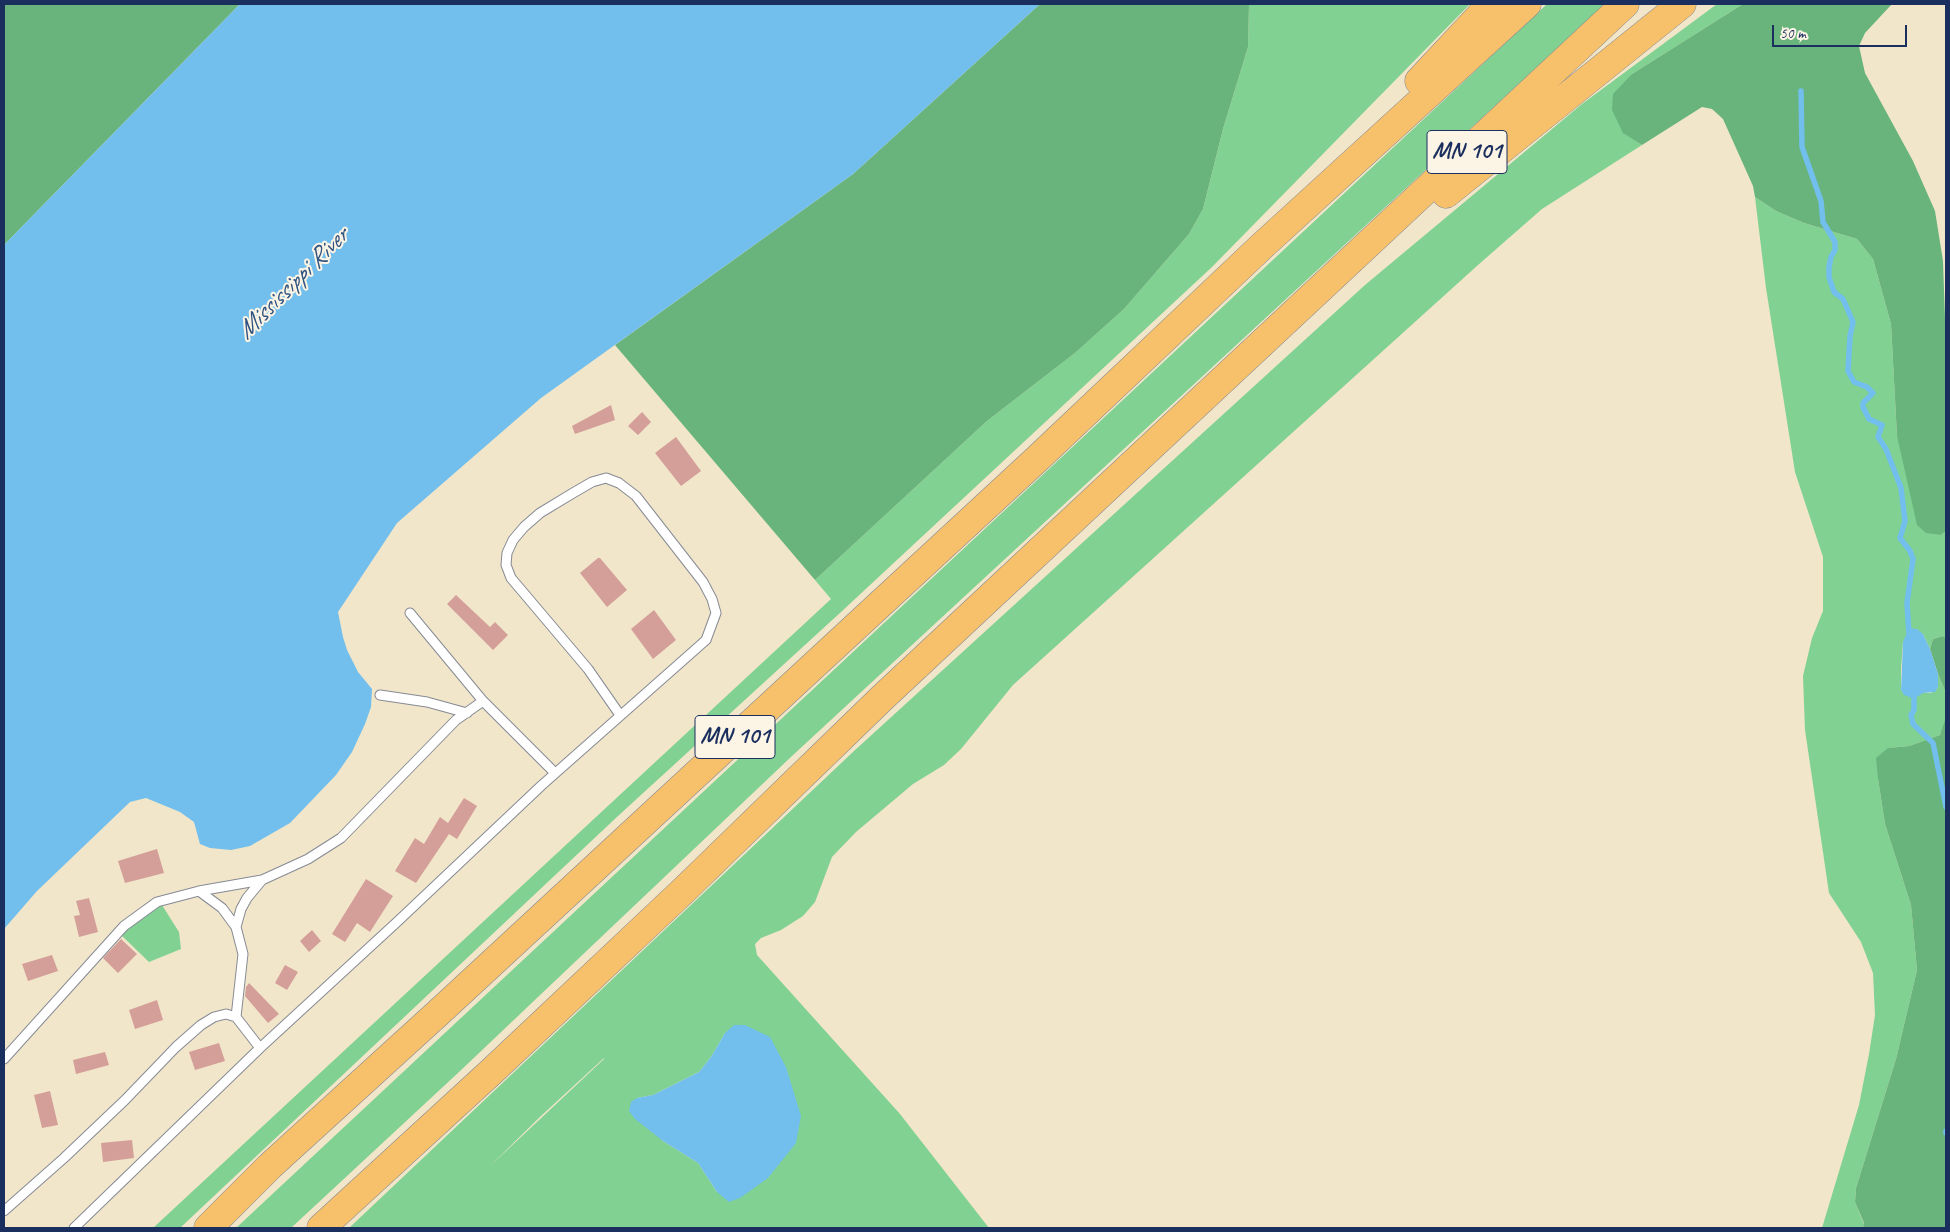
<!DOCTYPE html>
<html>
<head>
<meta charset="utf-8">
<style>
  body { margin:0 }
  #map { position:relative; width:1950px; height:1232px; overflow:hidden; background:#f1e6ca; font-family:Caveat,sans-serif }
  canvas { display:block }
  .frame { position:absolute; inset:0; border:5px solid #1b2f5e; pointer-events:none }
  .scale { position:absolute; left:1772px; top:25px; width:135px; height:22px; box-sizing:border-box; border:2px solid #1b2f5e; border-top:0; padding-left:6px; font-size:15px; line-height:18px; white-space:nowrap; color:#1b2f5e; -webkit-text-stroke:4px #fcf5e5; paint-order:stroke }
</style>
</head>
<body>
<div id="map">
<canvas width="1950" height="1232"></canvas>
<div class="frame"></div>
<div class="scale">50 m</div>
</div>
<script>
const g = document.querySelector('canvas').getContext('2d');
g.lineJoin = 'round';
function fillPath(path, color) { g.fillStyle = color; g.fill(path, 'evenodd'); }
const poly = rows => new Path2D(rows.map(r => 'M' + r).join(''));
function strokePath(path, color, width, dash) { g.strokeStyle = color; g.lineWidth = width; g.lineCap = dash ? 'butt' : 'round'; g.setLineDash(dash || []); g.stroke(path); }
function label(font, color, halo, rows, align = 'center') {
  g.font = font + ' Caveat,sans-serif'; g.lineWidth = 4; g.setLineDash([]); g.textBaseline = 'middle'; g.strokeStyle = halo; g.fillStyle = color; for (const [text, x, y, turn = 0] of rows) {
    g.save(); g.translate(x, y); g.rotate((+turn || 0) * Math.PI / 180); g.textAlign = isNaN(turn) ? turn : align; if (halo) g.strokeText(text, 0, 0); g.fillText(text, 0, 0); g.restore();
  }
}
const green = poly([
  [1249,4,1470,4,1212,267,841,612,618,816,180,1228,153,1228,831,599,815,580,987,421,1075,353,1124,309,1189,234,1203,209,1223,129,1248,47],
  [1547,4,1605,4,792,756,459,1072,291,1228,236,1228],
  [1717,4,1743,4,1632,74,1623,132,1642,145,1542,209,1478,265,1013,685,961,749,944,765,913,784,856,832,832,857,815,902,803,916,781,930,761,938,755,944,757,955,900,1114,989,1228,349,1228,854,751,1365,285,1582,104],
  [725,1033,717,1192,698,1163,663,1141,637,1098,653,1095,699,1072,711,1057],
  [604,1058,604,1059,489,1167,541,1116],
  [1755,197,1776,211,1804,223,1857,239,1873,259,1891,324,1897,436,1941,535,1946,531,1946,638,1943,636,1933,639,1930,649,1923,634,1903,642,1901,670,1901,691,1923,693,1931,693,1938,687,1938,674,1946,693,1946,721,1940,735,1909,746,1889,748,1878,779,1885,824,1911,905,1917,970,1896,1059,1856,1188,1855,1202,1864,1224,1863,1228,1822,1228,1859,1105,1869,1054,1875,1015,1873,973,1861,942,1829,893,1805,730,1803,676,1812,638,1823,611,1823,557,1795,472,1766,288],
  [162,905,179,932,181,949,149,962,121,935,135,923]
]);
const forest = poly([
  [4,4,240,4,4,245],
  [1040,4,1249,4,1248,47,1223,129,1203,209,1189,234,1124,309,1075,353,987,421,815,580,615,345,853,174],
  [1743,4,1892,4,1865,33,1859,46,1865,73,1913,161,1935,211,1943,261,1946,346,1946,531,1941,535,1926,533,1917,525,1897,436,1891,324,1873,259,1857,239,1804,223,1776,211,1755,197,1753,186,1723,119,1712,109,1702,107,1642,145,1623,133,1612,110,1613,94,1632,74],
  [1943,636,1946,638,1946,693,1938,674,1930,649,1933,639],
  [1946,717,1946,1228,1863,1228,1864,1223,1855,1202,1856,1188,1896,1059,1917,970,1911,905,1885,824,1878,779,1876,758,1888,748,1909,746,1940,735]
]);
const water = poly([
  [240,4,1040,4,853,174,541,398,397,523,338,612,343,637,347,650,358,672,372,689,371,707,365,724,352,752,336,775,290,823,250,846,231,850,210,848,200,844,194,822,180,812,146,798,130,802,37,891,4,929,4,245],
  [1909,628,1917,629,1923,634,1930,649,1938,674,1938,687,1935,692,1923,693,1914,699,1904,695,1901,690,1903,642],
  [734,1025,745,1025,770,1037,786,1067,801,1116,796,1143,768,1178,740,1198,729,1202,717,1192,698,1163,663,1141,635,1119,629,1111,631,1102,637,1098,653,1095,699,1072,711,1057,725,1033]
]);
const stream = poly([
  [1801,91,1802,147,1821,201,1823,222,1835,242,1835,250,1831,257,1829,267,1829,277,1834,292,1843,299,1853,322,1850,336,1848,371,1854,382,1867,387,1873,393,1863,403,1863,407,1869,419,1882,425,1878,437,1886,449,1901,488,1905,521,1900,538,1910,551,1913,559,1907,603,1909,634],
  [1914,693,1914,710,1911,715,1913,724,1933,743,1946,807],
  [1946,1131,1946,1133]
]);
const building = poly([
  [611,405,615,420,575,434,572,426],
  [642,412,651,422,638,435,628,426],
  [676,437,701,471,681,486,655,453],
  [598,558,600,558,627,590,607,607,580,573],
  [456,595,490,627,495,622,508,635,493,650,447,604],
  [654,610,676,640,653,659,631,629],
  [464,798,477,806,457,839,449,834,416,883,395,871,415,838,424,844,440,817,448,823],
  [157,849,164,873,125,883,118,861],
  [366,879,393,896,370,932,357,923,345,942,332,934],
  [89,898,98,932,79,937,74,916,80,915,76,901],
  [312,930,321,941,309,952,300,941],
  [121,939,137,954,118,973,103,958],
  [52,955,58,971,28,981,22,964],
  [285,965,298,972,287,990,275,983],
  [249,983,279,1014,268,1023,245,996,246,987],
  [157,1000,163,1020,135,1029,129,1010],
  [219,1043,225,1061,195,1070,189,1052],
  [105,1052,109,1065,76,1074,73,1060],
  [50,1091,58,1125,42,1128,34,1095],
  [132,1140,134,1158,103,1162,101,1143]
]);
const service = poly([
  [410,613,483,701],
  [380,695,427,702,467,713],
  [199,891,262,880],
  [236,927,241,909,247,898,262,880,308,859,341,838,456,720,483,701,555,773],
  [260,1048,397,922,542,785,706,640,716,613,712,599,703,582,636,496,619,483,606,478,592,482,573,493,540,513,524,527,513,540,507,553,506,565,511,578,588,669,620,715],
  [4,1059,124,926,157,902,199,891,222,908,236,927,243,954,236,1017,260,1048,74,1228],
  [4,1211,64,1158,125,1100,176,1047,201,1025,214,1017,226,1014,236,1017]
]);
const motorway = poly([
  [1419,81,1491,4],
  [1446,194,1682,4],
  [208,1228,270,1166,438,1013,1037,459,1262,246,1527,4],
  [321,1228,491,1072,683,891,882,698,1625,4]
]);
const shields = [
  [1467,152,80],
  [735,737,80]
];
const shieldNames = [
  ["MN 101",1467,152],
  ["MN 101",735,737]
];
const waterNames = [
  ["Mississippi River",293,284,-45]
];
fillPath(green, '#81d292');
fillPath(forest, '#68b47c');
fillPath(water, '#72beec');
strokePath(stream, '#72beec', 5.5);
fillPath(building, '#d49e99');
strokePath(service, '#868a94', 11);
strokePath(motorway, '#868a94', 29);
strokePath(service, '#fff', 9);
strokePath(motorway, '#f7c06b', 28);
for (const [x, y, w] of shields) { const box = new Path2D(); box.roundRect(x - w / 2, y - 21.5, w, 43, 4); g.fillStyle = '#fcf5e5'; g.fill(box); strokePath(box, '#1b2f5e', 1); }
label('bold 24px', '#1b2f5e', null, shieldNames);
label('italic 26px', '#315382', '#fcf5e5', waterNames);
</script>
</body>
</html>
